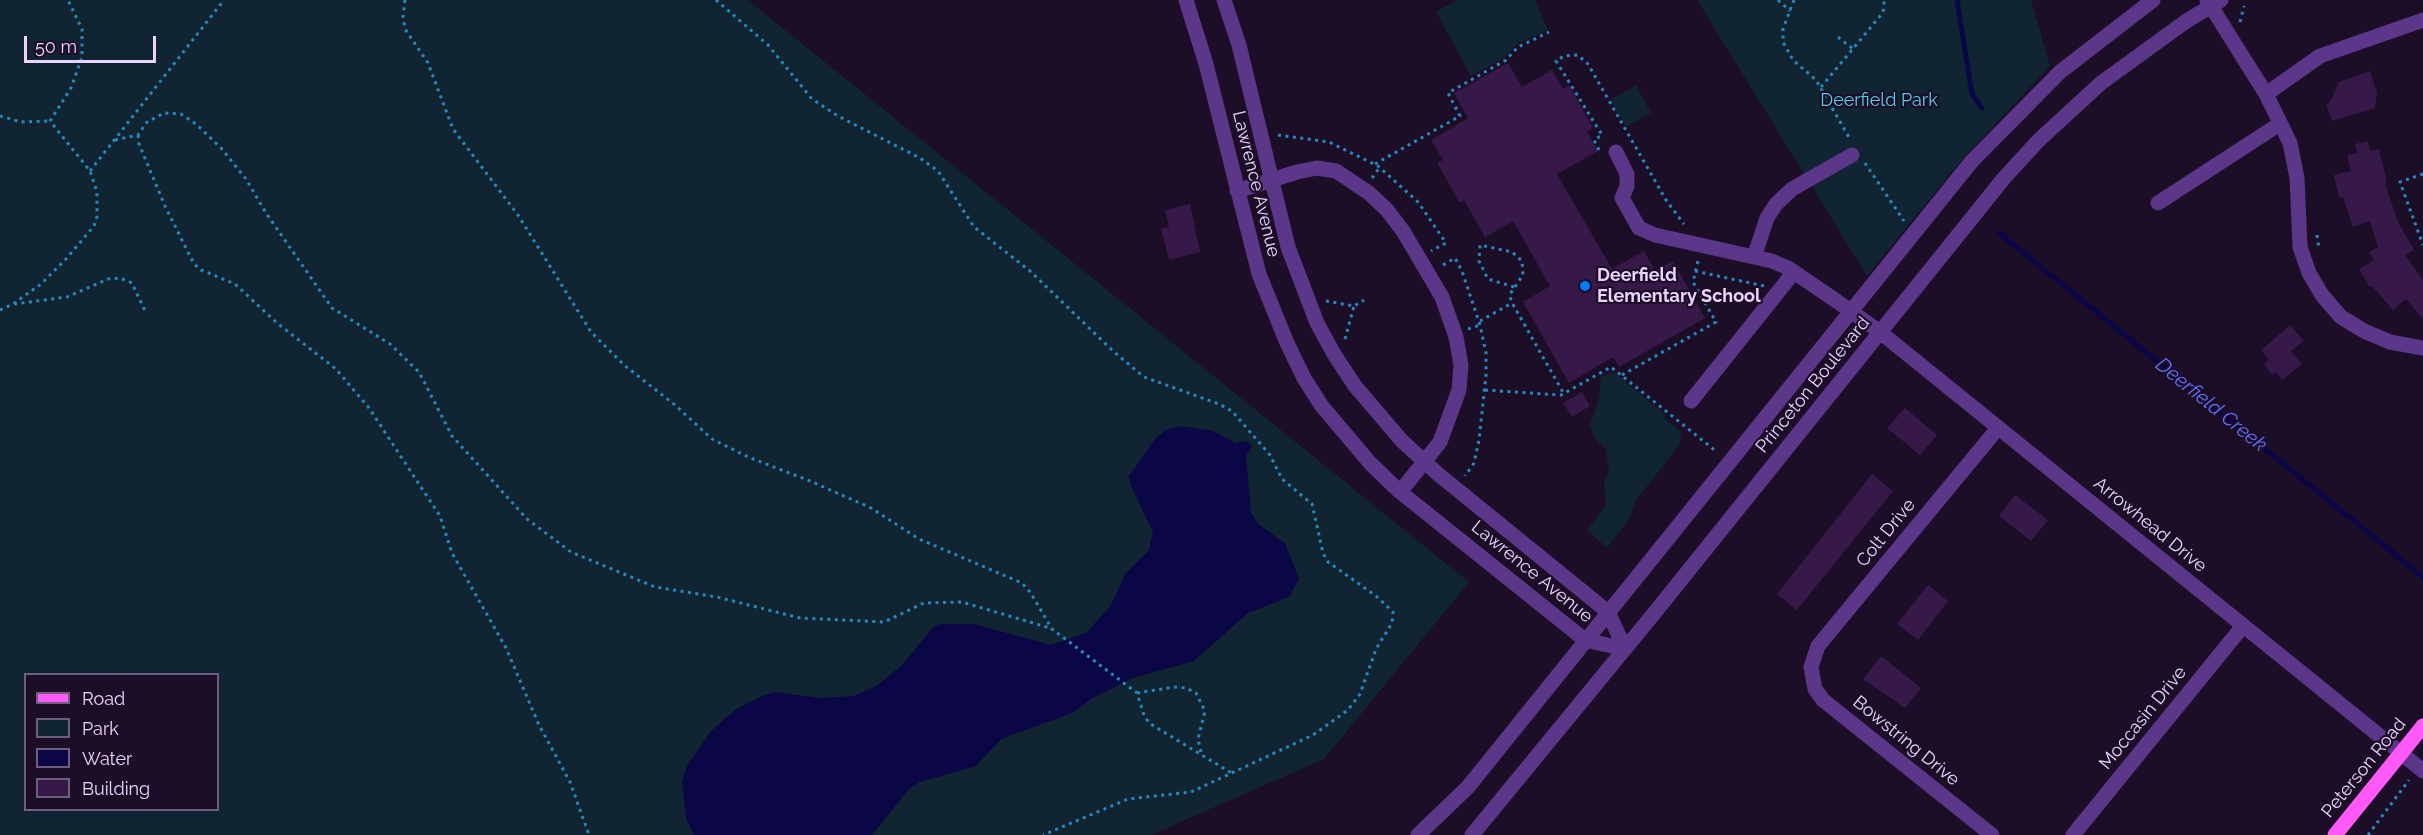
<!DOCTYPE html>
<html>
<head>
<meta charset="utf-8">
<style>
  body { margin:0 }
  #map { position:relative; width:2423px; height:835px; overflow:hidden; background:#1c0e27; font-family:Raleway,sans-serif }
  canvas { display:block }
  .legend { position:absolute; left:24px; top:673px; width:195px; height:138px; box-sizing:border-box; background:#1c0e27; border:2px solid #6f5d7d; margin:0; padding:8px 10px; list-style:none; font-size:18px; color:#ebd3ff }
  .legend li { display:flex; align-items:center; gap:12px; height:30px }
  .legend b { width:30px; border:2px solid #6f5d7d }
  .scale { position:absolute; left:24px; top:36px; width:132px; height:27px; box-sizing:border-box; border:3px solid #ebd3ff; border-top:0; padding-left:8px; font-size:18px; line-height:21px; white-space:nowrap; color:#ebd3ff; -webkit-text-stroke:4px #1c0e27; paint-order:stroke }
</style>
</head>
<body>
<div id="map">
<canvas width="2423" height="835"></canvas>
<ul class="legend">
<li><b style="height:8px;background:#ff5af7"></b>Road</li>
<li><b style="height:16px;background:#102431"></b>Park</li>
<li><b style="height:16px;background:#0b0746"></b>Water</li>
<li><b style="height:16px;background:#371949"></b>Building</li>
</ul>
<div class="scale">50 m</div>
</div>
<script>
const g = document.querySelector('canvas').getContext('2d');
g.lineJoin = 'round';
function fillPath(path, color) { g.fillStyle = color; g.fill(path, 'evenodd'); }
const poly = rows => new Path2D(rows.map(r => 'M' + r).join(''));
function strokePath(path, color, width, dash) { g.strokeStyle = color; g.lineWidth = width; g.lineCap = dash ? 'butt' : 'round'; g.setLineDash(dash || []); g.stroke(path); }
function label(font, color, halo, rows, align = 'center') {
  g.font = font + ' Raleway,sans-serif'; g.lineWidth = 4.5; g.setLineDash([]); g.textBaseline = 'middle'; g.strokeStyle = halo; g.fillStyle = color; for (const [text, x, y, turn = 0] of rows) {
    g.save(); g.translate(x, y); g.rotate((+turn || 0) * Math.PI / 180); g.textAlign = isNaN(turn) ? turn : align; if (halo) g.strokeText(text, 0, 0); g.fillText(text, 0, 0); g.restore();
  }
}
const green = poly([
  [0,0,748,0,1469,582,1324,759,1151,835,0,835],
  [26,674,218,674,218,810,26,810],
  [1457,0,1535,0,1548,30,1517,44,1504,58,1471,76,1436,12],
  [1697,0,2031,0,2050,66,1960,162,1867,276],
  [1636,85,1651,113,1626,127,1611,100],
  [1614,372,1666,415,1664,418,1681,431,1680,444,1635,502,1630,518,1607,548,1587,530,1606,505,1604,482,1609,471,1606,450,1594,437,1590,425,1599,398,1601,377]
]);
const water = poly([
  [1181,426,1213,431,1235,443,1247,441,1252,446,1246,456,1251,512,1258,524,1285,543,1299,579,1289,597,1248,613,1194,661,1133,678,1093,698,1072,713,1001,739,976,766,920,782,909,789,872,835,694,835,686,818,682,782,687,766,711,731,735,710,760,697,775,692,820,698,854,696,878,685,903,664,934,626,941,624,974,624,1051,645,1086,633,1111,605,1125,574,1149,550,1153,532,1131,486,1129,476,1156,438,1166,430]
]);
const stream = poly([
  [1957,0,1972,94,1982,108],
  [1999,233,2423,577]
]);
const building = poly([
  [1508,63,1522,87,1552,70,1563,89,1569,85,1593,128,1587,132,1598,151,1557,174,1612,269,1644,251,1655,271,1673,261,1705,318,1619,367,1613,357,1569,383,1523,302,1550,286,1513,221,1485,237,1464,200,1460,203,1437,163,1443,160,1431,140,1468,118,1454,93],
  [2370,71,2377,93,2375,108,2332,121,2326,104,2330,102,2339,82],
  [2368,141,2370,151,2379,149,2387,183,2385,184,2398,222,2414,250,2405,255,2423,280,2423,319,2406,299,2393,310,2372,286,2370,288,2359,269,2374,260,2369,252,2378,247,2370,221,2353,227,2343,197,2339,198,2334,175,2351,171,2347,155,2357,153,2355,144],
  [1190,204,1200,252,1169,260,1161,229,1169,227,1165,210],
  [2290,325,2304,341,2291,351,2302,364,2282,380,2276,372,2272,375,2264,364,2269,360,2261,350],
  [1582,392,1590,406,1572,417,1563,403],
  [1905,408,1937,435,1920,455,1887,428],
  [1872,474,1893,491,1797,610,1777,594],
  [2015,495,2048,520,2031,541,1999,516],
  [1928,585,1948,601,1918,640,1897,624],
  [1881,656,1921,688,1905,708,1863,679]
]);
const path = poly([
  [405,0,403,17,405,29,428,63,453,129,518,215,591,332,624,365,675,405,712,439,748,457,810,481,871,508,919,539,1022,583,1030,592,1052,629,1137,693,1144,715,1149,723,1233,774],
  [716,0,768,45,812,99,838,116,920,158,938,171,974,227,1030,271,1113,351,1144,377,1219,404,1232,411,1270,455,1282,479,1312,504,1323,553,1328,562,1376,596,1393,612,1392,623,1376,649,1360,694,1348,710,1313,735,1191,792,1128,799,1043,835],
  [1778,0,1790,11],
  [1794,0,1783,29,1783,42,1793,60,1816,80,1850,139],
  [2240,22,2244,6],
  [1838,37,1853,49],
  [1821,87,1881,15,1884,9,1884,0],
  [0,116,21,122,50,121],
  [50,121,71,88,82,57,82,29,68,0],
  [138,135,139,144,165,206,194,264,201,270,235,284,277,323,336,369,369,408,440,516,452,553,506,648,539,725,570,782,589,835],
  [1278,135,1329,142,1378,166,1418,202,1446,243,1431,251],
  [115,140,138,135,147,122,164,113,181,114,196,124,221,148,246,179,266,213,332,308,390,344,419,372,452,436,527,519,571,552,655,587,717,597,800,618,884,622,924,603,962,602,1050,628],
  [1599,150,1594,140,1602,135,1556,61,1564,56,1578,55,1588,64,1666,200,1684,224],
  [1865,163,1904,221],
  [1375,164,1460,116,1448,93,1506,60,1518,47,1549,32],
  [90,171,224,0],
  [2423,174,2400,182,2423,245],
  [1372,178,1380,167],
  [2317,235,2319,249],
  [1443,265,1455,258,1462,271,1480,325,1486,353,1486,375,1479,440,1474,463,1465,476],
  [1695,271,1764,286],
  [1514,287,1488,279,1479,261,1480,245,1512,252,1522,261,1523,275,1510,294,1511,301,1564,394],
  [1326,301,1354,306,1364,300],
  [14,304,67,297,108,279,120,278,132,283,145,311],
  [0,310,13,304,41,284,66,259,94,226,97,217,97,192,90,171,50,121],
  [1480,321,1512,303],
  [1468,329,1480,325],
  [1345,339,1354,306],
  [1622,375,1716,322,1693,282,1698,261],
  [1485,390,1561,395,1611,367,1717,452],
  [1137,693,1174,687,1186,688,1196,693,1205,711,1198,739,1201,752],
  [2368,835,2409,780]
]);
const minor = poly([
  [1186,0,1206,64,1259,274,1287,343,1304,378,1321,405,1370,463,1399,491,1585,640,1625,649],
  [1224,0,1239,45,1288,247,1317,323,1334,354,1355,386,1402,441,1438,474,1608,612,1625,649],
  [2207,0,2266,94,2290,143,2297,178,2300,247,2309,273,2322,295,2341,317,2364,331,2390,342,2423,348],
  [2266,94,2320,56,2423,20],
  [1616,152,1627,174,1627,186,1622,198,1639,228,1655,235,1772,261,1788,268,1838,302,1880,332,2423,771],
  [1237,191,1297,172,1317,168,1336,171,1369,193,1387,210,1403,231,1442,297,1456,337,1461,365,1459,390,1440,442,1400,492],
  [2158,203,2278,125],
  [1754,257,1767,218,1776,204,1792,189,1852,155],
  [1691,401,1794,272],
  [1418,835,1468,787,1972,161,2060,72,2153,0],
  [1472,835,1656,611,2004,178,2039,140,2101,83,2185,22,2221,0],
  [1992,835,1823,700,1815,689,1811,667,1818,646,1998,428],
  [2073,835,2243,626]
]);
const major = poly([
  [2335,835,2423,726]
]);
const markers = [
  [1585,286,6,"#007afe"]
];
const parkNames = [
  ["Deerfield Park",1879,101]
];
const streetNames = [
  ["Lawrence Avenue",1256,184,76],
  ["Princeton Boulevard",1813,385,-51],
  ["Arrowhead Drive",2150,525,39],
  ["Colt Drive",1886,533,-51],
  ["Lawrence Avenue",1532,572,39],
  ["Moccasin Drive",2143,718,-51],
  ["Bowstring Drive",1906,741,39],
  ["Peterson Road",2364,768,-51]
];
const poiNames = [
  ["Deerfield",1597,276],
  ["Elementary School",1597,297]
];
const waterNames = [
  ["Deerfield Creek",2211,405,39]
];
fillPath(green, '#102431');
fillPath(water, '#0b0746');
strokePath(stream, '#0b0746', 5);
fillPath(building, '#371949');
strokePath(path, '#2888be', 3, [3, 4.5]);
strokePath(minor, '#5c3688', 15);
strokePath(major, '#ff5af7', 15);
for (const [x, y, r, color] of markers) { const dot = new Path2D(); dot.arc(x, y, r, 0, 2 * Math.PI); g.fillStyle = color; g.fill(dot); strokePath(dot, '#1c0e27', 2); }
label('18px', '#58cee6', '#1c0e27', parkNames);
label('18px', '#ebd3ff', '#1c0e27', streetNames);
label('bold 18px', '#ebd3ff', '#1c0e27', poiNames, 'left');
label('italic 20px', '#6174ff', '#1c0e27', waterNames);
</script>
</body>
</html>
